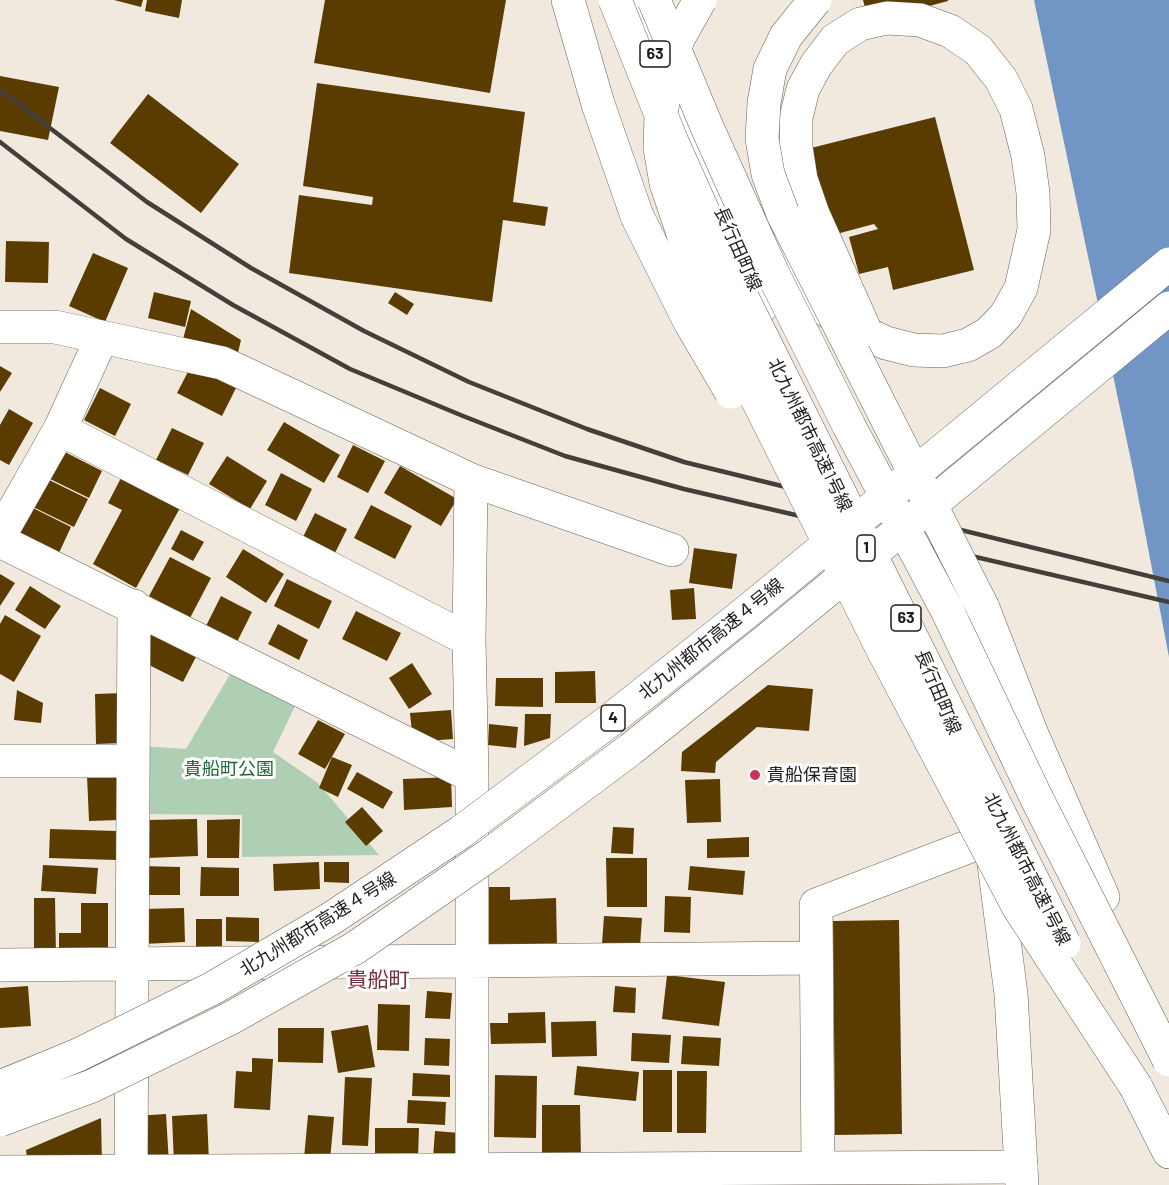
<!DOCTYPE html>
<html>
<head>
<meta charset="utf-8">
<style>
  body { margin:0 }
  canvas { display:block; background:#f2e9de }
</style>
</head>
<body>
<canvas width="1169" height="1185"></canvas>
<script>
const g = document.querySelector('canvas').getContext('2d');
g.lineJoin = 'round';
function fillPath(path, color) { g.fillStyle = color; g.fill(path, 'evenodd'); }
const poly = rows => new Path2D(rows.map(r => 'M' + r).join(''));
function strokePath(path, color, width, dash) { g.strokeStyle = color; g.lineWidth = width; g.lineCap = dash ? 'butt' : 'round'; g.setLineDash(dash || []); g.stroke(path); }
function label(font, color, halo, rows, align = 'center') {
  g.font = font + ' Barlow,"Noto Sans JP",sans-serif'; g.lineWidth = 6; g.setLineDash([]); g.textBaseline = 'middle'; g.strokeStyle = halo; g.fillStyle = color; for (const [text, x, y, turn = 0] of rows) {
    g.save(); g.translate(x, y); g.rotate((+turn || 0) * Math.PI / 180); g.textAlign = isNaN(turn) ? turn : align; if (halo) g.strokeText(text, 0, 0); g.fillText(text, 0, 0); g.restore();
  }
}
const green = poly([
  [232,671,295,706,273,752,318,783,379,855,242,857,242,815,141,814,140,746,186,749]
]);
const water = poly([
  [1034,0,1169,0,1169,657,1133,470]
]);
const building = poly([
  [114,0,143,0,141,7],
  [147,0,182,0,179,18,145,11],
  [325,0,506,0,490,93,314,63],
  [863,0,948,0,948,1,869,22],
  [0,76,59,87,48,140,0,131],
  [317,83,525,112,513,202,548,207,545,226,503,220,492,302,289,273,299,195,372,205,373,197,303,186],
  [148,94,239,164,201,213,110,143],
  [935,117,974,270,893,290,888,267,859,274,849,237,878,229,874,224,829,236,807,149],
  [6,241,49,242,48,283,5,282],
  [93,253,128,268,105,322,69,306],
  [154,292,191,301,185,327,148,318],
  [395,292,414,304,407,315,388,303],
  [191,309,241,340,237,357,182,343],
  [0,366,12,373,0,392],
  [191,366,236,388,222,416,177,393],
  [100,388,131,404,115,436,84,420],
  [9,409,33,423,9,465,0,460,0,425],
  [284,422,340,455,324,483,267,450],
  [172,428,204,443,188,475,156,460],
  [353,445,385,461,368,493,337,477],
  [57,448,102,471,89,498,44,476],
  [227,456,267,481,250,509,209,484],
  [400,466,457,499,441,526,384,493],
  [281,473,312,489,296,521,265,505],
  [122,476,180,508,136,588,93,564,122,510,108,503],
  [43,477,88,499,74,527,29,505],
  [27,505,71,527,58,555,13,533],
  [371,505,412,526,395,559,354,538],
  [315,513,347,529,331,561,299,545],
  [181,530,204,542,193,561,171,549],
  [694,548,737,554,732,589,689,583],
  [243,549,284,574,266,603,226,577],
  [170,557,211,578,190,618,149,596],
  [0,574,15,583,0,606],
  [287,579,332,601,319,629,274,606],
  [30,586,61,606,45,629,15,610],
  [694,588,696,619,672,620,670,590],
  [221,596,252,612,236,644,205,628],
  [356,611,401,633,387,661,342,639],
  [5,615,41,636,14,682,0,674,0,624],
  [278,624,308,640,299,660,268,644],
  [153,631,198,653,183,682,139,660],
  [412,663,432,694,409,709,389,678],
  [595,671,596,703,555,703,555,672],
  [496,678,543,678,543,707,495,706],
  [768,685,813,689,809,731,757,727,716,762,715,773,681,771,682,752],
  [17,690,43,703,41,723,14,720],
  [123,693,124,743,96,744,95,694],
  [451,710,453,739,413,742,410,713],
  [525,714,551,714,550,738,524,746],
  [318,720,345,734,325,769,298,754],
  [489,724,518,727,516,748,488,745],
  [332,757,352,765,338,797,319,788],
  [357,772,393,792,383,809,347,789],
  [117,775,119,820,89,821,87,776],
  [451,777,452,807,404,810,403,779],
  [720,779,721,822,687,823,685,780],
  [362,807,383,831,366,846,345,822],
  [197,819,198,856,147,858,146,820],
  [240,819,239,858,207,858,207,820],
  [613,827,634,828,633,854,611,853],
  [50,829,117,831,116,860,49,858],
  [749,837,749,857,707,858,707,839],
  [606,858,647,858,647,907,607,907],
  [319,862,320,889,274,891,273,864],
  [324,862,349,862,349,883,324,882],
  [43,865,98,868,96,894,41,891],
  [140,866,180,867,180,895,140,895],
  [690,866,745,871,743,895,688,890],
  [201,867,239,868,239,896,200,896],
  [477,887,510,887,510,900,556,898,557,946,479,949],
  [665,896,691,897,690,933,664,932],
  [34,898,55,898,56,956,34,955],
  [81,903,108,903,108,957,59,957,59,933,81,933],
  [184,908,185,942,143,944,142,909],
  [604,916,642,918,640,946,602,944],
  [226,917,259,918,259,942,226,941],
  [196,919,222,919,222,955,196,955],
  [899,920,902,1134,835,1135,833,921],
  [667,975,725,982,719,1026,662,1019],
  [28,986,31,1026,0,1028,0,988],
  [615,986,636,988,635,1013,613,1012],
  [427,991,452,993,450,1019,425,1018],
  [378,1004,410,1005,409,1051,377,1050],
  [545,1012,546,1043,491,1044,490,1023,508,1023,508,1013],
  [596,1021,597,1056,552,1057,551,1022],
  [368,1025,375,1067,338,1073,331,1031],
  [278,1028,324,1028,323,1063,278,1062],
  [632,1033,671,1035,669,1063,631,1061],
  [683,1036,721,1038,719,1066,681,1064],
  [425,1038,450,1039,449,1066,424,1065],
  [252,1058,273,1059,270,1110,234,1108,236,1071,252,1072],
  [577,1066,639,1072,636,1101,574,1095],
  [643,1070,672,1070,672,1132,643,1132],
  [677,1071,707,1071,706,1133,677,1133],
  [413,1073,450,1075,450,1097,412,1096],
  [495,1075,537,1076,536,1138,494,1137],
  [345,1077,372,1078,368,1146,342,1145],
  [408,1100,446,1102,445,1125,407,1123],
  [542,1105,580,1105,581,1158,542,1158],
  [166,1114,169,1164,138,1166,135,1116],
  [207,1114,209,1163,174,1164,172,1116],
  [308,1115,334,1117,330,1160,304,1158],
  [101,1118,102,1164,28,1167,26,1150],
  [375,1128,419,1128,418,1158,375,1158],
  [435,1131,460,1133,459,1159,433,1158]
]);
const minor = poly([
  [0,327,55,327,222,363,471,480,672,550],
  [60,429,469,640],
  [471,480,469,640,472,776,472,1168],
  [0,535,60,429,102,337],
  [0,541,472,776],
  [0,761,131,761],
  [0,965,816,958],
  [818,1167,816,905,991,838],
  [0,1172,1021,1167],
  [131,1173,134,606]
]);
const major = poly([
  [633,0,673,99],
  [702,165,763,305],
  [994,864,1011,994,1022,1185]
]);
const highway = poly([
  [568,0,598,104,637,216],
  [676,108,722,190],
  [765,248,817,304,852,327,886,343,914,350,943,351,968,345,989,333,1006,315,1021,288,1034,230,1033,193,1028,156,1016,109,1001,79,978,50,950,31,920,20,887,18,860,24,835,40,816,65,803,89,796,118,796,147,801,179,813,214],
  [983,608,1031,732,1103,897],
  [1136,1087,1169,1152]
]);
const rail = poly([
  [0,90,147,202,251,268,364,331,469,382,587,429,684,462,1169,581],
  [0,142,126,239,233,305,350,369,463,416,565,456,684,489,1169,602]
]);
const highwayBridge = poly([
  [615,0,672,142,736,285,1064,943],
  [654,0,707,127,774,276,849,426,947,610,1036,797,1169,1060],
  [700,0,678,39,668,74,661,113,660,148,666,183,694,266,714,313,884,652,1019,908,1136,1087],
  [815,0,786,36,770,69,764,103,762,139,768,174,783,214,983,608],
  [813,214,865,330],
  [637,216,690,322,731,392],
  [0,1087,78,1055,213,988,332,918,461,832,609,721,744,614,1169,264],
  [0,1120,92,1086,231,1018,355,948,489,855,631,749,773,635,1169,308]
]);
const markers = [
  [755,775,6,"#c63654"]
];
const shields = [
  [655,54,30],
  [866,548,18],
  [906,618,30],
  [613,718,24]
];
const shieldNames = [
  ["63",655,54],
  ["1",866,548],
  ["63",906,618],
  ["4",613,718]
];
const streetNames = [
  ["長行田町線",738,249,66],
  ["北九州都市高速1号線",810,435,64],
  ["北九州都市高速４号線",711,639,-39],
  ["長行田町線",938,692,67],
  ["北九州都市高速1号線",1027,869,63],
  ["北九州都市高速４号線",318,924,-32]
];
const parkNames = [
  ["貴船町公園",229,769]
];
const poiNames = [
  ["貴船保育園",767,775]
];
const quarterNames = [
  ["貴船町",378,980]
];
fillPath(green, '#afcfb5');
fillPath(water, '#7195c4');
fillPath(building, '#5b3c00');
strokePath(minor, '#686157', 34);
strokePath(major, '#686157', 34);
strokePath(highway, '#686157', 34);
strokePath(minor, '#fff', 33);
strokePath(major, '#fff', 33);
strokePath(highway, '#fff', 33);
strokePath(rail, '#433f3a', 4.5);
strokePath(highwayBridge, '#686157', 34, []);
strokePath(highwayBridge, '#fff', 33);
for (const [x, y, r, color] of markers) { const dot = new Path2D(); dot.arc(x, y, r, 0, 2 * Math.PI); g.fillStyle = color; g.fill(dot); strokePath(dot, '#fff', 2); }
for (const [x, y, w] of shields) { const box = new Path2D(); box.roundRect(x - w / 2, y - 13, w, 26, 4.5); g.fillStyle = '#fff'; g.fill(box); strokePath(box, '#201d19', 1.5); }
label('bold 16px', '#201d19', null, shieldNames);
label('18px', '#201d19', '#fff', streetNames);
label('18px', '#196835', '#fff', parkNames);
label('18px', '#201d19', '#fff', poiNames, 'left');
label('21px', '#752e39', '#fff', quarterNames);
</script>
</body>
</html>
